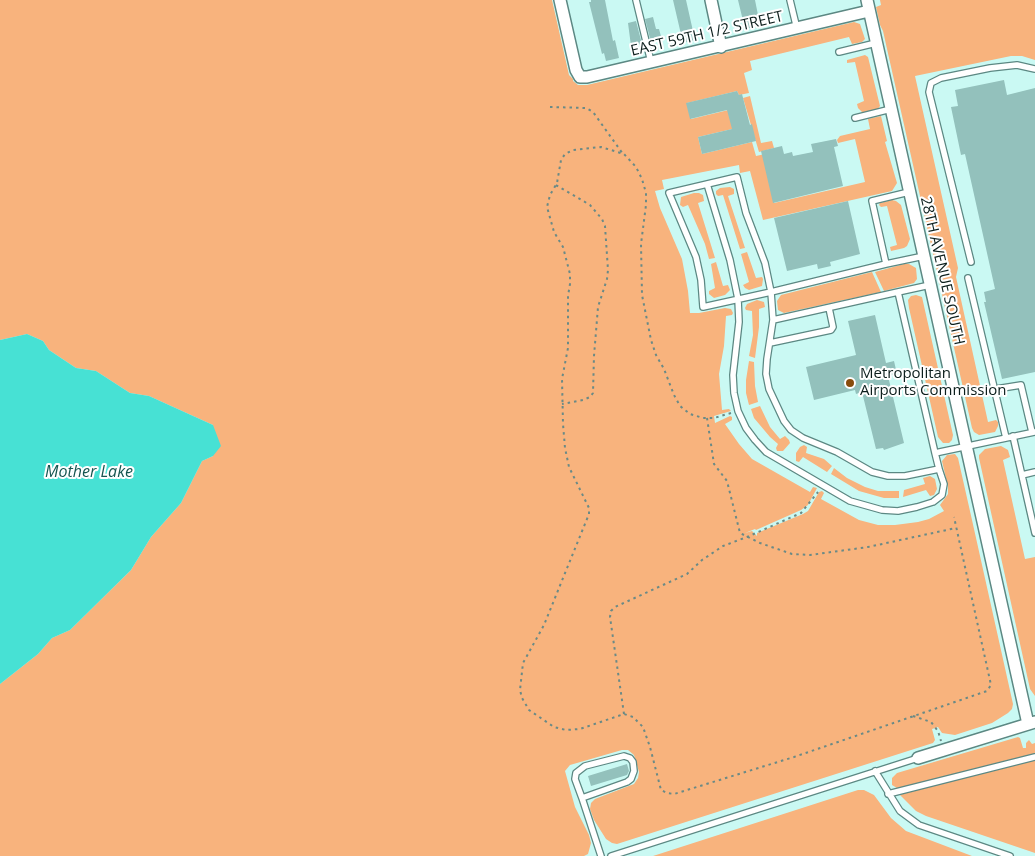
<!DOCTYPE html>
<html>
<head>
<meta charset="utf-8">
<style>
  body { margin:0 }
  canvas { display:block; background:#caf9f3 }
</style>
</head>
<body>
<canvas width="1035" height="856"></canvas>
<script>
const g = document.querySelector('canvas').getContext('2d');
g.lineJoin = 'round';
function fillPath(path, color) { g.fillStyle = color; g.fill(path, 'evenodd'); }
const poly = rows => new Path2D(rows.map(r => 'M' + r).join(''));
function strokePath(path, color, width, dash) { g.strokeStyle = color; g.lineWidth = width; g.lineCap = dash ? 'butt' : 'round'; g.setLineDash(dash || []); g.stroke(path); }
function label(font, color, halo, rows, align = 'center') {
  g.font = font + ' "Open Sans",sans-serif'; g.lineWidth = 4; g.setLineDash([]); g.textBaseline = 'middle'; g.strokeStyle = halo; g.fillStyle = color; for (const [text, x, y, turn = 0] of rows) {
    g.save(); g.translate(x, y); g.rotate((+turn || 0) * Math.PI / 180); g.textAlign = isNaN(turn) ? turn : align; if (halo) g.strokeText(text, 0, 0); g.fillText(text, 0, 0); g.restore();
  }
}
const green = poly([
  [0,0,552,0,569,75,573,79,573,81,578,85,587,85,854,22,860,24,865,39,862,42,852,44,849,37,750,61,752,70,744,73,749,93,739,95,737,91,687,103,691,119,741,107,745,126,698,137,702,154,752,142,756,156,779,151,774,203,865,182,855,139,838,143,837,140,840,136,870,129,868,119,881,116,887,141,885,142,897,183,892,191,763,220,750,171,740,173,739,165,662,180,664,189,655,191,660,208,682,259,688,291,690,313,699,313,725,308,731,309,733,313,732,315,726,316,724,346,719,374,722,410,729,409,731,411,714,416,715,423,730,416,732,417,732,420,725,424,739,444,752,459,810,492,813,487,817,488,808,505,801,510,756,530,755,529,745,533,752,531,757,536,757,533,803,514,808,511,819,492,822,491,824,493,821,499,859,520,878,525,895,525,918,522,929,519,944,511,940,505,948,494,948,487,942,461,947,455,955,454,958,458,972,520,1013,704,1012,709,1008,713,992,723,955,735,942,733,938,727,932,729,935,740,933,743,617,844,612,843,606,839,594,820,590,809,591,803,595,799,634,784,638,778,639,772,634,755,628,750,622,750,570,765,565,771,575,807,589,835,591,843,588,854,584,856,0,856,0,684,38,654,52,638,70,630,131,570,151,537,181,503,202,461,213,456,213,425,149,396,130,393,96,371,76,368,49,350,43,341,27,334,0,340],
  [880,0,1035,0,1035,60,1022,56,1011,56,915,76,958,268,956,277,988,422,996,420,998,422,998,426,995,432,979,435,974,432,972,428,883,31,880,25,876,7,881,5],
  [865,55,868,57,880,106,877,110,866,113,862,112,858,108,857,104,864,101,855,62,847,63,847,60],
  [750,96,761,143,772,141,774,148,759,152,743,98],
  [730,187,734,189,734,194,728,196,745,248,740,249,723,195,718,196,716,194,716,191,720,188],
  [694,193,699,193,703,195,704,201,698,203,715,258,709,259,705,244,688,205,683,207,680,205,681,197],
  [892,200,896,201,901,205,910,239,907,246,904,248,891,251,890,247,897,245,887,206,881,207,879,205,880,203],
  [747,252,756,278,762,277,763,279,762,286,749,290,745,288,743,285,749,282,741,254],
  [716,262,723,286,728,285,730,290,725,295,714,298,709,294,709,291,715,288,711,264],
  [904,264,909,264,916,268,917,279,914,283,884,291,875,272],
  [872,272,881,292,784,313,778,310,777,301,781,295],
  [916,295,922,297,953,435,952,440,949,443,943,443,938,437,909,308,908,300,911,296],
  [757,300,764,302,765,307,759,309,759,327,755,358,749,356,753,335,752,311,746,310,745,308,747,304],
  [749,361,754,362,755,386,758,402,749,405,746,393,746,380],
  [760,406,770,427,780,439,785,436,789,440,790,443,783,451,777,451,776,448,778,444,770,437,754,418,751,409],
  [804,445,807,447,806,453,824,459,832,466,827,472,803,457,799,462,796,461,796,453,800,447],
  [1001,446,1008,450,1010,457,1003,460,1025,559,1035,557,1035,696,1030,689,979,458,979,455,985,449],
  [834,468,847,478,865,487,878,491,899,491,899,498,884,498,859,491,831,474],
  [930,476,935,479,937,489,934,495,930,496,926,490,903,497,904,490,925,484,923,478],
  [1018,737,1020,738,1023,748,1026,748,1026,743,1029,740,1032,744,1035,743,1035,755,905,787,897,788,892,785,892,778,897,773],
  [1035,760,1035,853,926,816,916,811,900,795,905,793],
  [858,790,864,790,874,795,891,818,906,831,972,856,653,856]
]);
const water = poly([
  [27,334,43,341,49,350,76,368,96,371,130,393,149,396,213,425,221,446,213,456,202,461,181,503,151,537,131,570,70,630,52,638,38,654,0,684,0,340]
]);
const building = poly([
  [591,0,605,0,613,41,615,40,619,58,606,61,604,53,602,54,589,2,591,2],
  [673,0,686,0,695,40,683,43],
  [738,0,755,0,758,15,760,14,763,25,745,29],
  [653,17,656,29,659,29,662,40,651,42,645,19],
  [636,21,642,44,631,46,628,23],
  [1004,80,1007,95,1035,88,1035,372,1002,379,984,302,986,302,984,292,995,289,965,154,961,155,951,107,958,106,955,90],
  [737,91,739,95,742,94,750,125,752,124,756,141,702,154,698,137,732,129,727,110,690,119,686,103],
  [836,139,838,146,834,147,843,186,773,203,761,151,782,146,784,154,792,152,793,156,813,152,811,144],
  [848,201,860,254,830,262,831,266,818,269,817,264,787,271,774,218],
  [875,315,886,363,894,361,897,374,888,376,904,443,884,450,883,448,876,449,862,392,856,394,855,390,814,400,806,367,856,355,848,321],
  [627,764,629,771,627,775,591,786,588,776]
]);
const path = poly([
  [550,107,586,108,593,112,623,154],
  [556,185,590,205,602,219,605,226,608,270,607,279,598,307,594,356,593,393,590,397,583,400,562,404],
  [731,413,714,418,703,418,690,414,680,406,674,395,664,369,656,355,651,340,642,295,641,244,646,205,646,193,642,179,636,167,624,154,601,147,573,150,565,154,561,160,557,183,550,195,547,207,554,232,563,247,570,274,570,284,568,296,568,348,562,379,563,424,565,448,569,467,589,508,589,514,544,625,523,663,520,690,522,698,529,710,554,727,566,730,580,729,624,714,633,717,643,727,650,747,661,790,667,793,674,794,794,757,987,691,991,685,954,517],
  [707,418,714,464,727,481,740,533,760,543,792,554,810,555,868,547,956,528],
  [624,714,610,617,611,611,615,607,687,574,702,560,723,546,747,537,801,513,818,492],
  [913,716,931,722,938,731,941,741]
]);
const lane = poly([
  [636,0,651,62],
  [790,0,797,29],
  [839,52,876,43],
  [855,118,891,109],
  [707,184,730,260,738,299,739,322,733,375,734,393,738,411,746,428,755,440,766,452,850,501,882,510,898,511,917,507,933,502,942,495,944,484,939,469],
  [971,262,929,92,931,83,941,78,990,68,1017,65,1035,69],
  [886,264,924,256],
  [968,278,1006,438],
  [898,292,930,285],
  [773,320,771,292,765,263,746,213,737,177,669,193,696,257,701,280,703,307,771,292,886,264,872,201,909,192],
  [770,343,831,330,833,327,829,308],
  [996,389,1021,385,1032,432],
  [1013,436,1035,533],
  [935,453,898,292,773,320,767,359,766,374,769,389,784,421,791,430,803,438,837,452,872,472,888,476,905,476,939,469,935,453,1035,432],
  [1022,475,1035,472],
  [875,771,900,811,919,825,1010,856],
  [888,794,1035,757],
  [582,798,627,782,631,779,634,771,633,762,630,758,624,756,585,766,576,773,575,779,582,798,601,856],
  [611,856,918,758]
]);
const street = poly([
  [560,0,576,70,580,77,587,77,869,11],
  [711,0,721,47],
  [867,0,1028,724],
  [918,758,1035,722]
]);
const markers = [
  [850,383,5,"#884b0b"]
];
const streetNames = [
  ["EAST 59TH 1/2 STREET",707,34,-13],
  ["28TH AVENUE SOUTH",942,271,77]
];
const poiNames = [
  ["Metropolitan",860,374],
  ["Airports Commission",860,391]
];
const waterNames = [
  ["Mother Lake",89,472]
];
fillPath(green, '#f8b37d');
fillPath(water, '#47e1d4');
fillPath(building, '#93c1bc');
strokePath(lane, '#5c8883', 8);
strokePath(street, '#5c8883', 14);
strokePath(path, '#6a8a86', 2, [2.5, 4]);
strokePath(lane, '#fff', 5.5);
strokePath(street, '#fff', 11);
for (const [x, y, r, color] of markers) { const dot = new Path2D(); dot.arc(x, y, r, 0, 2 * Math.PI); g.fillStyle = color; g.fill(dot); strokePath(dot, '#fff', 2); }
label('15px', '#0c1e1c', '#fff', streetNames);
label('15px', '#0c1e1c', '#fff', poiNames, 'left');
label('italic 16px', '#165651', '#fff', waterNames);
</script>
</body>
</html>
